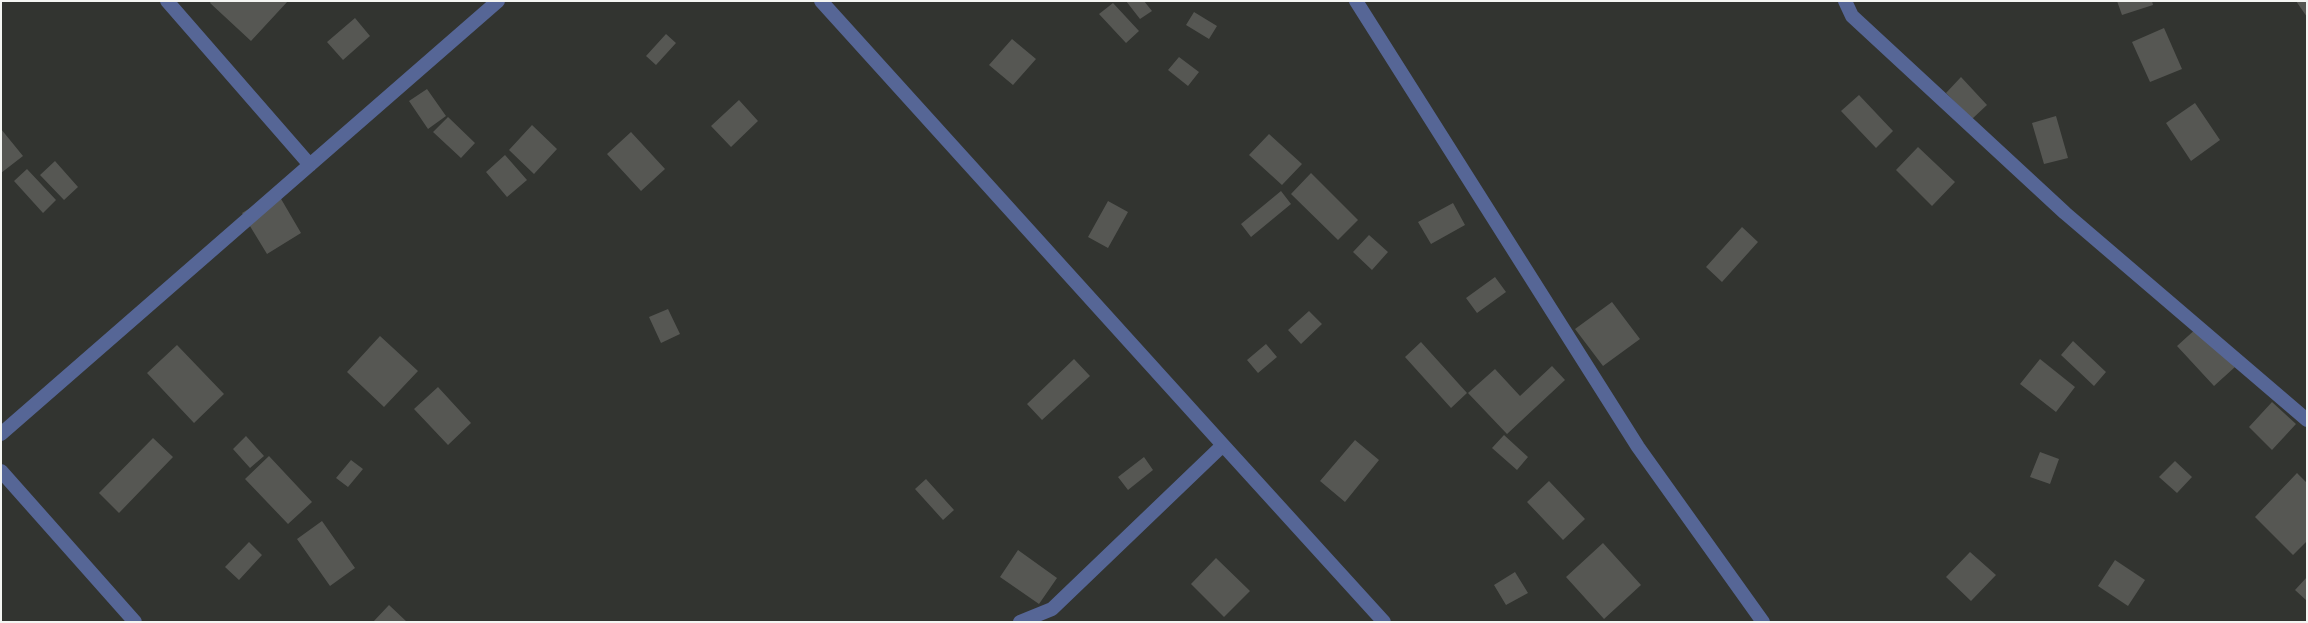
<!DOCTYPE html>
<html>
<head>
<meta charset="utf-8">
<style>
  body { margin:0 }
  #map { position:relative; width:2308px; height:623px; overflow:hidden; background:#323430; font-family:"DejaVu Sans",sans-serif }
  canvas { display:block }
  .frame { position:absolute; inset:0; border:2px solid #f4f5f2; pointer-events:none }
</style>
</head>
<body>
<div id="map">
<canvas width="2308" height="623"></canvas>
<div class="frame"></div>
</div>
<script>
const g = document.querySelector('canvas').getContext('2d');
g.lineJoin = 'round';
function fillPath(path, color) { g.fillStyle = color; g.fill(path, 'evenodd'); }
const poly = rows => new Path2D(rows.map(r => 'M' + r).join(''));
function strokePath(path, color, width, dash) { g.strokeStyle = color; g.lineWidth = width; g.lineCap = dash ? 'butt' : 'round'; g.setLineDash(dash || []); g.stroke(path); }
const building = poly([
  [211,1,288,1,251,41,210,3],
  [1126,1,1144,1,1152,11,1140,19],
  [2117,1,2152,1,2153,5,2122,15],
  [2296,1,2307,1,2307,17],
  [1113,3,1139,31,1126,43,1099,14],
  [1194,12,1217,26,1209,39,1186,25],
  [355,18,370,36,343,60,327,42],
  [2164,28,2182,69,2150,82,2132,42],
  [666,34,676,43,656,65,646,56],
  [1012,39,1036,59,1013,85,989,65],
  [1179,57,1199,72,1188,86,1168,70],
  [1961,77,1987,105,1972,119,1946,93],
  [427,89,446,116,428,129,409,101],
  [1859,95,1893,131,1876,148,1841,111],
  [739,100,758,121,731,147,711,126],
  [2195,103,2220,140,2191,161,2166,123],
  [2056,116,2068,158,2044,164,2032,123],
  [448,117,475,143,461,158,433,132],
  [532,125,557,149,534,174,509,150],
  [1,129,23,156,1,173],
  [631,132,665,169,641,191,607,154],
  [1269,134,1302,164,1282,185,1249,155],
  [1918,147,1955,182,1932,206,1896,170],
  [505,155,527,180,507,197,486,172],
  [55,161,78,187,64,200,40,175],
  [27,169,56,200,43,213,14,181],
  [1311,173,1358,220,1338,240,1291,194],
  [1281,191,1291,204,1251,237,1241,224],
  [277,192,301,233,267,254,242,213],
  [1108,201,1128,212,1108,248,1088,237],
  [1453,203,1465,225,1431,244,1418,222],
  [1742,227,1758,242,1722,282,1706,267],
  [1369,235,1388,252,1372,270,1353,252],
  [1495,277,1506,292,1477,313,1466,298],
  [1612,302,1640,339,1603,366,1575,329],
  [668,309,680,334,661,343,649,317],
  [1309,311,1322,324,1301,344,1288,330],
  [2198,327,2235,367,2214,386,2177,346],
  [380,336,418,371,384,407,347,372],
  [2073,341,2106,372,2094,386,2061,355],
  [1421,342,1467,393,1451,408,1405,357],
  [1266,344,1277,357,1258,373,1247,360],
  [177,345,224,394,194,423,147,373],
  [1074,359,1090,376,1042,420,1027,404],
  [2040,359,2075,387,2056,412,2020,384],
  [1552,366,1565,380,1507,434,1468,393,1495,369,1520,396],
  [438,387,471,423,448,445,414,409],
  [2272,402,2296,424,2272,450,2249,427],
  [1504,435,1528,457,1517,470,1492,448],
  [246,436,264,456,250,468,233,449],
  [153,438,173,457,119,513,99,493],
  [1355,440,1379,460,1345,502,1320,481],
  [2040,452,2059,459,2050,484,2030,477],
  [269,456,312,502,288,524,245,479],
  [1144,457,1153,470,1128,490,1118,477],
  [351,460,363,469,348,487,336,478],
  [2175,461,2192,477,2177,493,2159,477],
  [2297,473,2307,483,2307,541,2293,555,2255,517],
  [926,479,954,510,943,520,915,489],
  [1549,481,1585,519,1563,540,1527,502],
  [322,521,355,568,330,586,297,539],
  [249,542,262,555,239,580,225,567],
  [1603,543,1641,585,1604,619,1566,577],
  [1018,550,1057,578,1039,604,1000,577],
  [1970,552,1996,575,1971,601,1946,577],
  [1216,558,1250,591,1224,617,1191,584],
  [2115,560,2145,580,2128,606,2098,586],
  [1515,572,1528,593,1506,605,1494,585],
  [2307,577,2307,601,2295,590],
  [389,605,407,622,373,622]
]);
const minor = poly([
  [167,1,310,165],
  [821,1,1223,445],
  [1356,1,1638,447,1763,622],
  [1845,1,1852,16,2065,213,2307,420],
  [1,434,498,1],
  [1,471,135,622],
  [1020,622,1052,609,1223,445,1384,622]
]);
fillPath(building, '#565753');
strokePath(minor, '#566696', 14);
</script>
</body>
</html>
